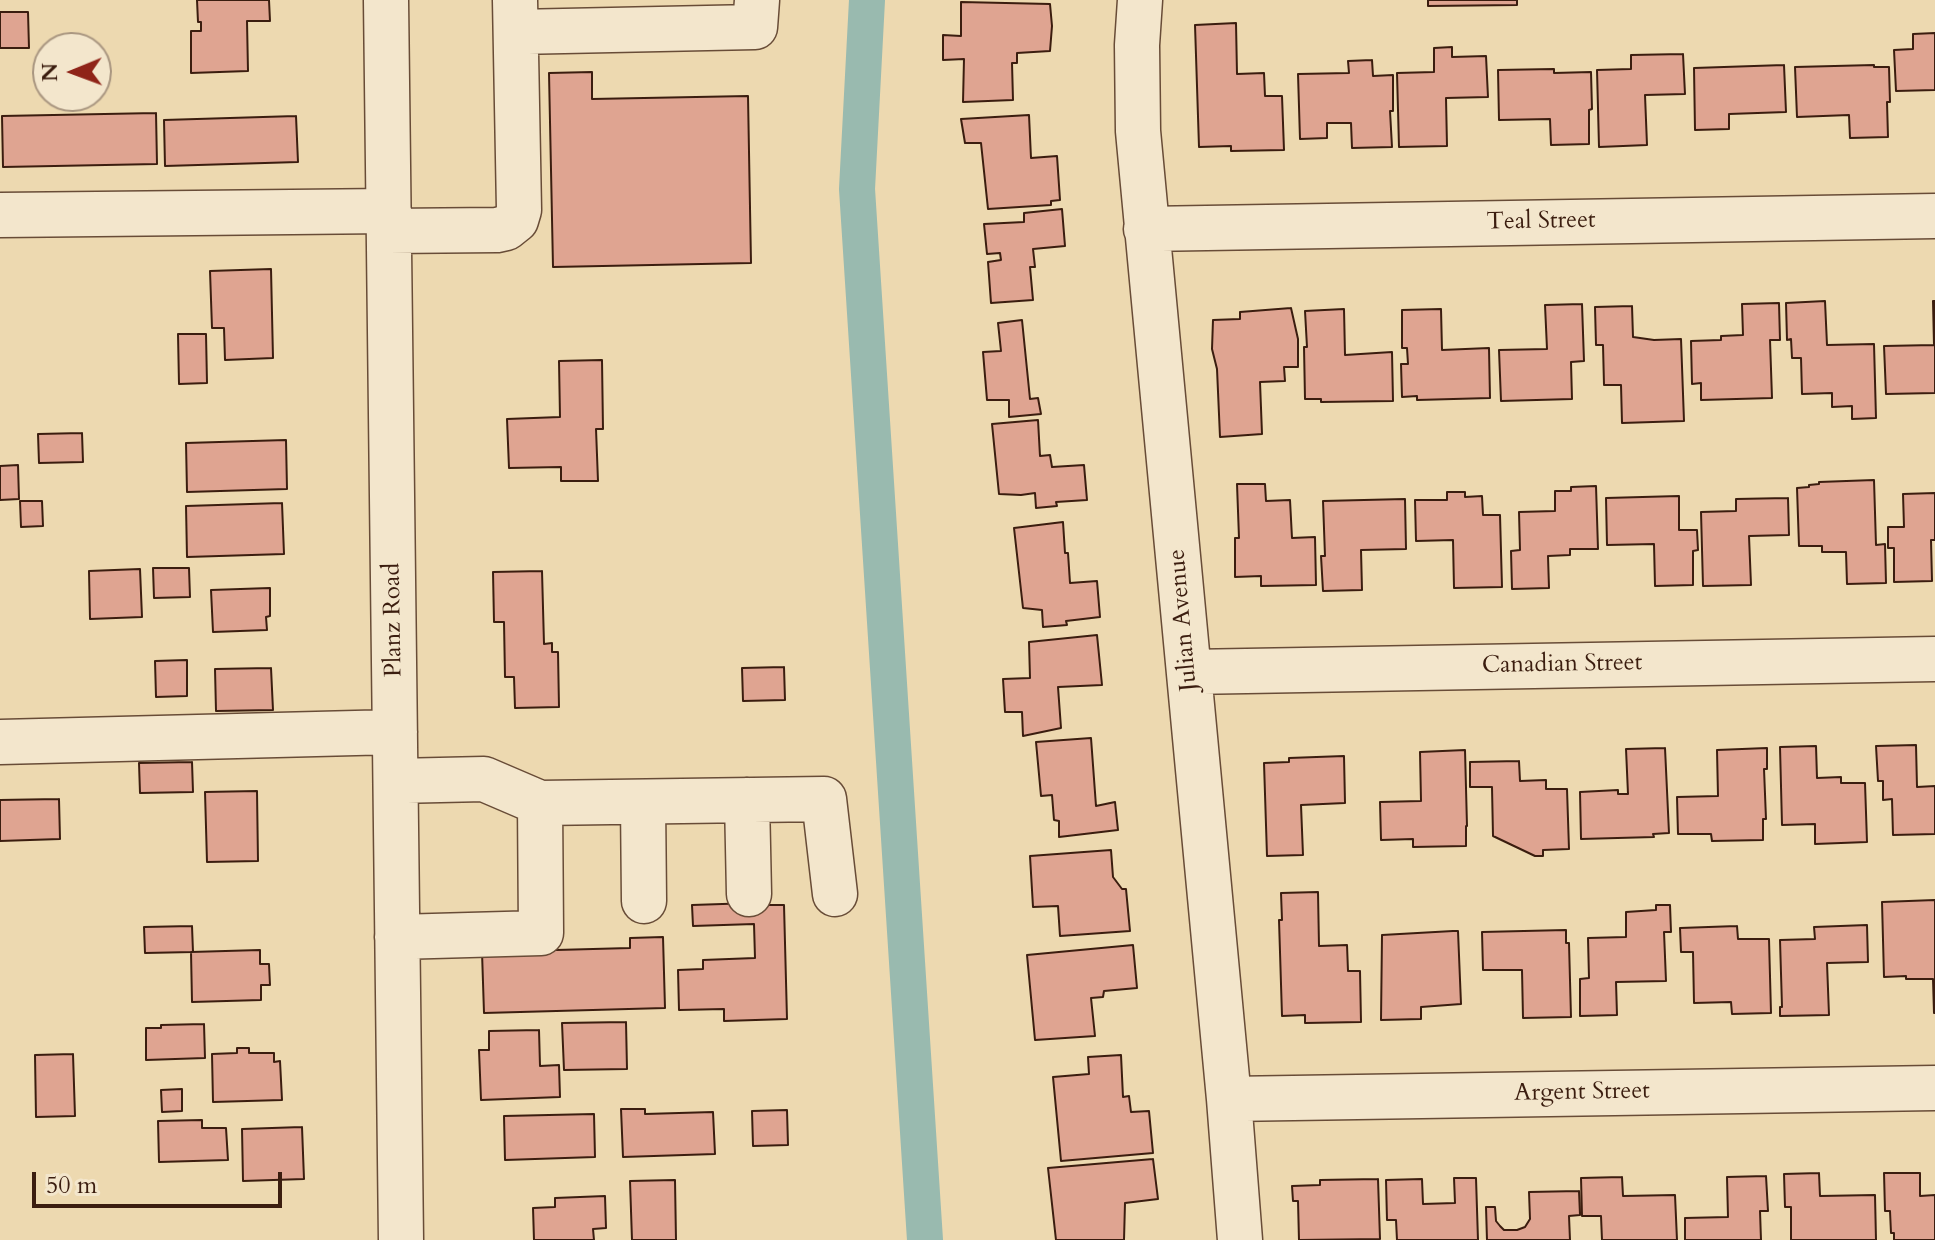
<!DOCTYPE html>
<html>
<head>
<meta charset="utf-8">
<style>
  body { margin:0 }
  #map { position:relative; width:1935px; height:1240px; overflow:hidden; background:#edd9b0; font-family:Cardo,serif }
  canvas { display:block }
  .north { position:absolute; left:32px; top:32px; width:80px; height:80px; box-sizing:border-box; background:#f3e6cc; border:2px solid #a99680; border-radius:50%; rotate:269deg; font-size:22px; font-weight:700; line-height:32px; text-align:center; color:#3b1d0f }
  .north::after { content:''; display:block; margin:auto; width:28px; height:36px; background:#8f2418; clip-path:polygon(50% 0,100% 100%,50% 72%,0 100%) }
  .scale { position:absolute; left:32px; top:1172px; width:250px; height:36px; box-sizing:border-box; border:4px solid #3b1d0f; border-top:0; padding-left:10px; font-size:24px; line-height:28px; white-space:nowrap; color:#3b1d0f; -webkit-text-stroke:6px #f3e6cc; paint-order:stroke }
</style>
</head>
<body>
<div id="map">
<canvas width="1935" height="1240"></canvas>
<div class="north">N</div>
<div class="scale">50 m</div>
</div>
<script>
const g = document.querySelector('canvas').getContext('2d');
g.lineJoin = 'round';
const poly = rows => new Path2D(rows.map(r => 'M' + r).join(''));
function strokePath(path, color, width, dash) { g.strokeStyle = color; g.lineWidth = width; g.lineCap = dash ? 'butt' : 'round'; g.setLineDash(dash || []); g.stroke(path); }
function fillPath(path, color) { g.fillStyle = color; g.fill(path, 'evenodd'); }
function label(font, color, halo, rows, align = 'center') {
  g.font = font + ' Cardo,serif'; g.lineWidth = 6; g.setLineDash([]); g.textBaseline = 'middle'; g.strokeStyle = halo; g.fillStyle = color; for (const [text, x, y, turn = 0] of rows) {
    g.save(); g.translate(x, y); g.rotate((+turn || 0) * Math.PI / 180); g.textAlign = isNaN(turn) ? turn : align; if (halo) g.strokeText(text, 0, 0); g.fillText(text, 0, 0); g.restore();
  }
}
const canal = poly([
  [867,0,857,189,925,1240]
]);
const building = poly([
  [197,0,269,0,270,21,247,21,248,71,191,73,191,31,201,31,201,22,198,22,197,0],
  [1428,0,1517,0,1517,5,1428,6,1428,0],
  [961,2,1050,4,1052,26,1050,51,1017,53,1017,63,1012,63,1013,100,963,102,964,59,943,60,943,35,961,36,961,2],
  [0,12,28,12,29,48,0,48,0,12],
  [1236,23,1237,74,1264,73,1265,96,1282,96,1284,150,1231,151,1231,146,1199,147,1195,25,1236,23],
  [1935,33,1935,90,1896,91,1894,50,1913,49,1913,34,1935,33],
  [1452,47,1452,57,1486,56,1488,97,1446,98,1447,146,1399,147,1397,73,1434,72,1434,48,1452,47],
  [1683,54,1685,94,1645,95,1647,145,1599,147,1597,70,1631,69,1631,55,1683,54],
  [1372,60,1373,76,1393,75,1393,111,1390,111,1392,147,1352,148,1351,123,1327,123,1327,138,1300,139,1298,74,1349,73,1348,61,1372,60],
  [1784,65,1786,112,1729,114,1729,129,1695,130,1694,68,1784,65],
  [1874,65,1874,67,1889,67,1890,102,1887,102,1888,137,1850,138,1849,115,1797,117,1795,67,1874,65],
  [1554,69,1554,73,1591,72,1592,109,1589,110,1589,144,1551,145,1550,119,1499,120,1498,70,1554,69],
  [592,72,592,99,748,96,751,263,553,267,549,73,592,72],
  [156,113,157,164,3,167,2,116,156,113],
  [1029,115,1031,158,1057,156,1060,200,1051,201,1051,205,988,209,981,143,965,143,961,119,1029,115],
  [296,116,298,162,165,166,164,120,296,116],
  [1062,209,1065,246,1033,249,1035,267,1030,267,1033,300,991,303,988,262,1001,260,1000,253,987,254,984,224,1024,222,1024,213,1062,209],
  [271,269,273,358,225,360,224,328,212,328,210,271,271,269],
  [1825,301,1827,345,1874,344,1876,418,1852,419,1852,406,1832,407,1832,393,1802,394,1801,358,1792,358,1791,339,1787,340,1786,303,1825,301],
  [1933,301,1935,301,1935,393,1886,394,1884,346,1934,345,1933,301],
  [1779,303,1780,340,1770,340,1772,398,1701,400,1701,383,1692,384,1691,341,1721,340,1721,336,1743,335,1742,304,1779,303],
  [1582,304,1584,361,1571,362,1572,399,1501,401,1499,350,1547,349,1545,305,1582,304],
  [1632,306,1633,337,1654,340,1681,339,1684,421,1622,423,1621,385,1604,385,1603,345,1596,345,1595,307,1632,306],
  [1291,308,1298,339,1298,367,1284,367,1285,381,1260,382,1262,434,1220,437,1217,369,1212,349,1213,320,1240,319,1240,312,1291,308],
  [1344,309,1345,355,1392,352,1393,401,1321,402,1321,399,1305,399,1304,347,1307,347,1305,311,1344,309],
  [1441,309,1442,350,1489,348,1490,398,1417,400,1417,396,1402,397,1401,364,1408,364,1407,348,1402,348,1402,310,1441,309],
  [1022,320,1030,399,1038,398,1041,414,1009,417,1009,400,987,400,983,352,1001,351,998,323,1022,320],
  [178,334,206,334,207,383,179,384,178,334],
  [602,360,603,429,596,429,598,481,561,481,561,467,509,468,507,419,560,417,559,361,602,360],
  [1038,420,1040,456,1050,455,1052,467,1084,465,1087,500,1056,502,1057,506,1036,508,1035,493,1021,495,999,494,992,424,1038,420],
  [82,433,83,462,39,463,38,434,82,433],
  [286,440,287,489,187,492,186,443,286,440],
  [18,465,19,499,0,500,0,466,18,465],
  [1874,480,1876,545,1885,544,1886,583,1847,584,1846,552,1822,552,1822,546,1799,546,1797,488,1809,487,1809,485,1819,484,1819,482,1874,480],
  [1237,484,1265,484,1266,501,1290,500,1292,538,1315,537,1316,585,1261,586,1261,576,1235,577,1235,538,1239,538,1237,484],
  [1596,486,1598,549,1570,549,1570,555,1548,556,1549,588,1512,589,1511,551,1520,550,1519,512,1555,511,1555,491,1571,491,1571,487,1596,486],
  [1447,492,1465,492,1465,497,1482,496,1483,515,1500,515,1502,587,1454,588,1453,540,1416,541,1415,500,1447,500,1447,492],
  [1935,493,1935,540,1931,540,1932,581,1894,582,1894,548,1888,548,1888,527,1904,527,1903,494,1935,493],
  [1679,496,1679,530,1697,530,1698,550,1693,551,1693,585,1655,586,1654,544,1607,545,1606,498,1679,496],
  [1788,498,1789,535,1749,536,1751,585,1703,586,1701,512,1736,511,1736,499,1788,498],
  [1405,499,1406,549,1361,550,1362,590,1323,591,1321,556,1325,556,1323,501,1405,499],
  [20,501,42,501,43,526,21,527,20,501],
  [282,503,284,554,187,557,186,506,282,503],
  [1063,522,1065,553,1068,553,1070,583,1097,581,1100,617,1066,621,1067,625,1043,627,1042,610,1023,608,1014,528,1063,522],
  [153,568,189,568,190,597,154,598,153,568],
  [140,569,142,617,90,619,89,571,140,569],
  [542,571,544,644,552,643,552,652,558,652,559,707,515,708,514,677,505,677,504,622,494,622,493,572,542,571],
  [270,588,270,616,266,617,267,630,213,632,211,590,270,588],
  [1097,635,1102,685,1058,687,1061,728,1023,736,1022,712,1005,712,1003,679,1030,678,1029,642,1097,635],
  [187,660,187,696,156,697,155,661,187,660],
  [784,667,785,700,743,701,742,668,784,667],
  [271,668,273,710,216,711,215,669,271,668],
  [1091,738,1096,806,1115,802,1118,830,1059,837,1059,821,1054,820,1052,795,1041,796,1036,742,1091,738],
  [1916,745,1917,787,1935,786,1935,834,1893,835,1892,799,1883,800,1883,781,1878,781,1876,746,1916,745],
  [1816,746,1817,778,1841,777,1841,783,1865,783,1867,842,1815,844,1815,824,1782,825,1780,747,1816,746],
  [1665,748,1669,833,1653,834,1654,837,1581,839,1580,792,1618,790,1618,794,1628,794,1626,749,1665,748],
  [1767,748,1767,769,1764,769,1766,819,1763,819,1763,840,1712,841,1711,834,1678,834,1677,797,1718,796,1717,750,1767,748],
  [1465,750,1467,826,1466,826,1466,846,1413,847,1413,839,1381,840,1380,802,1421,801,1420,752,1465,750],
  [1344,756,1345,803,1301,805,1303,855,1267,856,1264,763,1289,762,1289,758,1344,756],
  [1519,761,1520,781,1546,780,1546,789,1567,789,1569,849,1543,850,1543,856,1535,856,1493,836,1492,787,1470,787,1470,762,1519,761],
  [192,762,193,792,140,793,139,763,192,762],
  [257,791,258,861,207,862,205,792,257,791],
  [59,799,60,839,0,841,0,800,59,799],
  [1111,850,1113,877,1122,889,1126,889,1130,931,1060,936,1058,906,1033,907,1030,856,1111,850],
  [1318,892,1319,946,1347,945,1348,971,1360,971,1361,1022,1305,1023,1305,1015,1282,1016,1279,920,1282,920,1281,893,1318,892],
  [1935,900,1935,1013,1934,1013,1933,979,1906,979,1906,976,1884,977,1882,902,1935,900],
  [753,903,753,905,784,905,787,1019,724,1021,724,1009,679,1010,678,970,703,969,703,960,755,958,754,924,693,926,692,905,753,903],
  [1656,905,1670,905,1671,932,1664,932,1666,981,1616,982,1617,1015,1580,1016,1580,979,1589,978,1588,938,1626,937,1626,912,1656,910,1656,905],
  [1867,925,1868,962,1827,963,1829,1015,1780,1016,1780,1007,1782,1007,1780,940,1815,939,1814,927,1867,925],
  [192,926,193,952,145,953,144,927,192,926],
  [1737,926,1738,939,1769,939,1771,1013,1732,1014,1731,1002,1694,1003,1693,952,1681,952,1680,928,1737,926],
  [1566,930,1566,943,1569,943,1571,1017,1523,1018,1522,970,1483,970,1482,932,1566,930],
  [1453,931,1458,931,1461,1004,1421,1007,1421,1019,1381,1020,1382,935,1453,931],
  [663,937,665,1008,484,1013,482,952,630,948,630,938,663,937],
  [1133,945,1137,988,1104,991,1103,997,1091,998,1095,1036,1035,1040,1027,955,1133,945],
  [260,950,260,964,269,964,270,985,261,985,261,1000,192,1002,191,952,260,950],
  [626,1022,627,1069,564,1070,562,1023,626,1022],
  [204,1024,205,1058,146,1060,146,1028,161,1028,161,1025,204,1024],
  [539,1030,540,1066,559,1065,560,1097,481,1100,479,1050,489,1050,489,1031,539,1030],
  [237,1048,249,1048,249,1053,274,1053,274,1062,280,1061,282,1100,213,1102,212,1054,237,1053,237,1048],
  [73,1054,75,1116,36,1117,35,1055,73,1054],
  [1121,1055,1123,1097,1129,1096,1131,1112,1149,1111,1153,1153,1061,1161,1053,1077,1089,1074,1088,1057,1121,1055],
  [182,1089,182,1111,162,1112,161,1090,182,1089],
  [621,1109,645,1109,645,1114,713,1112,715,1154,623,1157,621,1109],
  [787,1110,788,1145,753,1146,752,1111,787,1110],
  [594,1114,595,1157,505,1160,504,1116,594,1114],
  [202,1120,202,1128,226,1128,228,1160,159,1162,158,1121,202,1120],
  [302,1127,304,1179,243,1181,242,1129,302,1127],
  [1153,1159,1158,1199,1125,1203,1124,1240,1056,1240,1048,1168,1153,1159],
  [1819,1173,1820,1196,1875,1195,1876,1240,1791,1240,1791,1207,1785,1207,1784,1174,1819,1173],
  [1884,1173,1920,1173,1920,1196,1935,1195,1935,1240,1894,1240,1894,1233,1891,1233,1890,1211,1885,1211,1884,1173],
  [1766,1176,1768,1211,1760,1211,1761,1240,1685,1240,1685,1218,1728,1217,1727,1177,1766,1176],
  [1622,1177,1623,1196,1675,1195,1677,1240,1602,1240,1601,1216,1582,1216,1581,1178,1622,1177],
  [1454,1178,1476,1178,1478,1240,1397,1240,1396,1220,1387,1220,1386,1180,1422,1179,1423,1204,1455,1203,1454,1178],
  [1378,1179,1380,1239,1299,1240,1298,1201,1293,1201,1292,1186,1320,1185,1320,1180,1378,1179],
  [675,1180,676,1240,632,1240,630,1181,675,1180],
  [1579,1191,1580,1215,1569,1216,1570,1240,1487,1240,1486,1207,1495,1207,1496,1221,1500,1226,1504,1230,1517,1230,1525,1227,1530,1219,1529,1192,1579,1191],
  [605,1196,606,1228,593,1229,594,1240,534,1240,533,1208,555,1207,555,1198,605,1196]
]);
const minor = poly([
  [386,0,401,1240],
  [1140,0,1137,45,1138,131,1229,1099,1240,1240],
  [516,32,755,27,757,0],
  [0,215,389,211],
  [1146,229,1935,216],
  [389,231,497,230,506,228,516,220,519,210,515,0],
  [1189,672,1935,659],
  [0,742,395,732],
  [396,781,484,779,540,803,541,933,397,937],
  [747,800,749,894],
  [643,802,644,901],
  [540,803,824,799,835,894],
  [1229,1099,1935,1088]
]);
const streetNames = [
  ["Teal Street",1541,222,-1],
  ["Planz Road",394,620,-91],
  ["Julian Avenue",1184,620,-95],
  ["Canadian Street",1562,665,-1],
  ["Argent Street",1582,1093,-1]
];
strokePath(canal, '#99baaf', 36);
fillPath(building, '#dfa491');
strokePath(building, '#3b1d0f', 2);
strokePath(minor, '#684c37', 47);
strokePath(minor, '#f3e6cc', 44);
label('24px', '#3b1d0f', '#f3e6cc', streetNames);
</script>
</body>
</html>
